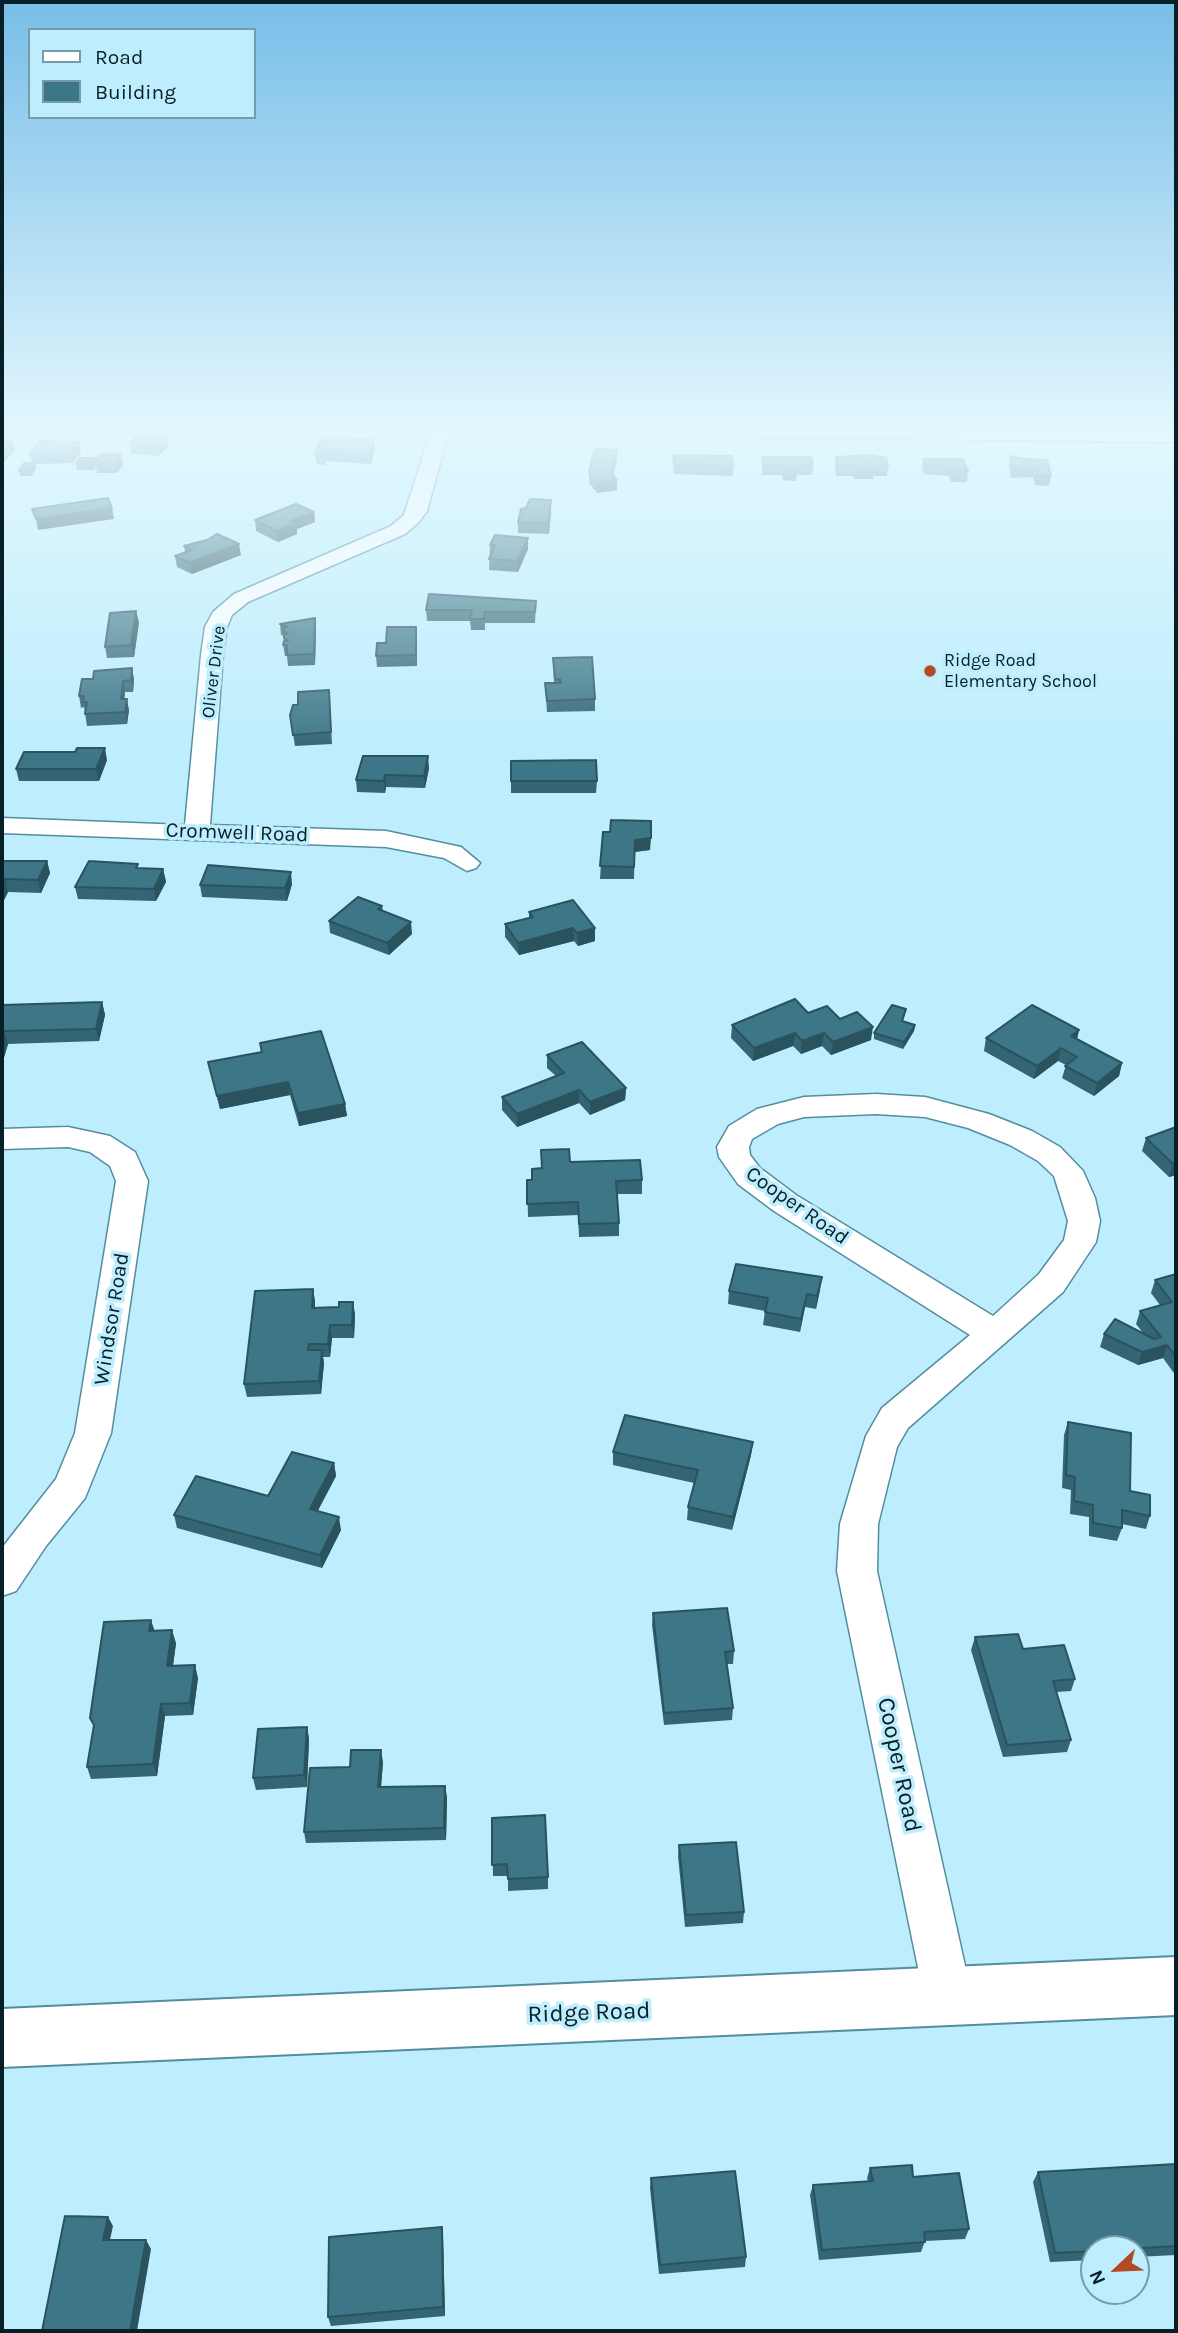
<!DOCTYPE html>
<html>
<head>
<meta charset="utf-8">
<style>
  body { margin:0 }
  #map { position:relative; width:1178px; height:2333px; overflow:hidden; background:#beeefd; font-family:Karla,sans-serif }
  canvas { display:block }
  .frame { position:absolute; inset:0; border:4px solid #072027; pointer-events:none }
  .legend { position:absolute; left:28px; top:28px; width:228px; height:91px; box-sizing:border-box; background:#beeefd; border:2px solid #759ca7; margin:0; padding:9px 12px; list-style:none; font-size:21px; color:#072027 }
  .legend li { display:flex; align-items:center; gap:14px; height:35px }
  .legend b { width:35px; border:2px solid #759ca7 }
  .north { position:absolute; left:1080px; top:2235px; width:70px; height:70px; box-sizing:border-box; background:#beeefd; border:2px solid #759ca7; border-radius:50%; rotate:247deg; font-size:19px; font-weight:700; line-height:28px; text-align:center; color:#072027 }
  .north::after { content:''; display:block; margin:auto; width:24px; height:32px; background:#b14a25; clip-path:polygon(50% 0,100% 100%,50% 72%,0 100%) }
</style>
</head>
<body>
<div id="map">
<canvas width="1178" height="2333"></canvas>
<div class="frame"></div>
<ul class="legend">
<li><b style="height:9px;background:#fff"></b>Road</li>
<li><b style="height:19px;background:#3c7687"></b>Building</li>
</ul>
<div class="north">N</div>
</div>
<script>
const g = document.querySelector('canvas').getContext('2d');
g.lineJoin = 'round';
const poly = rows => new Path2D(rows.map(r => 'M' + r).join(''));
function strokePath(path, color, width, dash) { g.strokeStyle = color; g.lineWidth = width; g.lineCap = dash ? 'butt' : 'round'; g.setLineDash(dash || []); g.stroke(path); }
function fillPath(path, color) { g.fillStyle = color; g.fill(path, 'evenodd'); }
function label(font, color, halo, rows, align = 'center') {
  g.font = font + ' Karla,sans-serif'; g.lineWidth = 7; g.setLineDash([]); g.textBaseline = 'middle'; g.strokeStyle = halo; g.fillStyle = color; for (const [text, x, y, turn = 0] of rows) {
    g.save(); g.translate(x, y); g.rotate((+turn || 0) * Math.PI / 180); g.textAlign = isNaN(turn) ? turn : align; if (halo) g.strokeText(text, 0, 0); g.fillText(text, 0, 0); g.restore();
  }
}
const minor = poly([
  [432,427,450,427,427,511,418,523,405,534,248,602,232,615,227,627,223,655,210,825,386,831,461,847,480,863,476,868,467,871,444,858,386,847,2,833,2,818,185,825,201,655,205,627,213,612,234,594,391,526,404,515,432,427],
  [876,1094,925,1097,989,1114,1032,1131,1060,1147,1083,1171,1095,1198,1100,1221,1096,1242,1063,1292,908,1428,897,1447,878,1524,877,1571,972,1997,965,2014,948,2021,931,2014,924,1997,837,1571,840,1524,866,1436,882,1408,970,1335,774,1211,738,1184,719,1157,717,1147,729,1126,757,1109,804,1097,876,1094],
  [876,1114,925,1117,968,1128,1010,1145,1038,1161,1054,1176,1068,1221,1064,1240,1039,1274,993,1316,796,1195,760,1168,750,1155,749,1147,752,1139,778,1124,804,1117,876,1114],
  [68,1127,110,1136,135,1152,148,1181,111,1433,85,1498,46,1546,16,1591,2,1596,2,1548,56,1479,75,1433,116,1181,110,1166,90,1152,68,1147,2,1149,2,1129,68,1127]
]);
const secondary = poly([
  [454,427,1176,430,1176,442,465,433,454,427],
  [1176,1957,1176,2015,2,2067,2,2009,1176,1957]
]);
const wall = poly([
  [167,437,168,447,158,456,131,453,130,443],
  [374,439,375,449,371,464,326,461,325,465,317,464,315,454,320,440],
  [81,452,73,463,35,464,36,468,31,476,20,476,19,471,32,463,30,454],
  [121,455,123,465,117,473,97,473,96,466,94,470,77,470,76,464,97,458,97,460],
  [673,455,733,466,733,476,674,474],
  [1010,456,1026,459,1051,476,1049,486,1035,485,1033,477,1011,478,1009,466],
  [762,457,813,465,812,475,797,475,796,481,783,480,782,475,762,475],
  [836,457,888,466,887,476,873,476,873,479,854,479,853,476,836,476,835,468],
  [923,459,968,471,967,482,951,482,949,476,924,474,922,469],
  [617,460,613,476,617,480,617,490,597,493,589,483,589,473],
  [551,500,551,511,549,534,518,533,518,522,526,508],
  [314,512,315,522,297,529,297,534,278,542,256,531,255,520],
  [528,538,528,549,518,572,489,570,490,545],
  [184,546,241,555,192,574,177,567,175,556,185,552],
  [536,601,535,623,485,623,485,630,471,630,470,621,427,621,426,610],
  [315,618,316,630,315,665,288,666,287,656,285,656,283,645,284,636,281,635,280,624],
  [139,622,134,657,107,658,105,647],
  [417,638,417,666,377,667,376,656,386,643],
  [553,658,595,699,595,711,547,712,545,683,554,683],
  [132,668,134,680,133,692,125,692,124,699,129,710,127,724,87,726,84,707,81,708,79,696],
  [329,690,332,744,295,746,290,715,298,705],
  [107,760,99,781,19,781,16,769],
  [429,768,425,788,386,787,385,793,357,792,356,780],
  [511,781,597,781,596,793,511,793],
  [603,832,650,850,634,852,634,879,600,879],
  [2,861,47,861,50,873,41,893,8,892,4,900,2,900],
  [138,868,163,869,166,882,156,901,78,899,75,887],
  [292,884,287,901,202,897,200,885],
  [382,906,383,911,412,934,389,955,330,933,329,921],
  [529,912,595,928,595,941,578,946,574,941,519,955,505,937,505,924,529,918],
  [102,1002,105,1015,99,1041,8,1044,2,1064,2,1005],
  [906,1009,903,1021,915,1025,914,1031,903,1049,874,1039,874,1033],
  [808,1013,840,1019,871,1040,831,1055,822,1046,801,1054,793,1046,753,1061,731,1038,732,1025],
  [1079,1030,1077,1039,1122,1063,1119,1076,1094,1096,1062,1078,1066,1065,1058,1061,1034,1079,984,1051,986,1038],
  [260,1043,345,1104,347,1116,299,1126,290,1095,220,1109,208,1062,261,1052],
  [547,1055,626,1088,625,1100,590,1115,579,1103,517,1127,502,1110,502,1097,556,1076,547,1068],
  [1176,1127,1176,1175,1169,1177,1142,1151,1146,1138],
  [570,1162,642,1180,642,1194,617,1194,619,1223,619,1236,579,1237,578,1215,528,1217,527,1180,532,1180,541,1168],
  [1176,1274,1176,1376,1163,1358,1138,1365,1100,1347,1104,1334,1143,1333,1136,1324,1140,1311,1160,1305,1151,1293,1155,1280],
  [313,1289,315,1302,315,1308,339,1307,353,1302,355,1315,354,1338,332,1338,330,1357,323,1357,324,1363,321,1394,247,1397,244,1384],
  [820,1290,816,1309,805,1307,800,1332,763,1325,765,1311,728,1304,729,1291],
  [1068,1422,1130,1491,1150,1516,1146,1529,1122,1524,1122,1528,1117,1541,1089,1536,1089,1517,1070,1514,1071,1490,1062,1488,1064,1435],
  [753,1442,751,1455,732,1530,687,1520,688,1507,694,1483,613,1465,613,1452],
  [334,1463,336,1476,317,1512,341,1530,322,1568,177,1528,174,1515,268,1496],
  [653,1613,734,1651,733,1664,727,1664,733,1708,732,1720,664,1725,652,1625],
  [155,1631,176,1643,173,1666,198,1678,193,1715,165,1716,157,1776,91,1779,87,1767,94,1727,90,1718],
  [975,1637,1023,1649,1075,1679,1071,1691,1056,1692,1071,1740,1067,1752,1003,1757,971,1650],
  [307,1727,309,1739,307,1787,256,1790,253,1778],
  [383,1762,381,1787,445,1786,447,1798,446,1840,306,1843,304,1832,350,1767],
  [492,1818,548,1877,548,1889,508,1891,508,1876,493,1876],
  [679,1845,744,1912,743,1923,685,1927,678,1856],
  [1176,2164,1176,2255,1136,2257,1136,2249,1094,2249,1094,2260,1050,2262,1033,2182,1038,2172],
  [870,2168,913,2177,969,2229,965,2239,925,2241,921,2252,819,2260,810,2195,813,2185,868,2181,867,2178],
  [651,2178,746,2257,745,2267,659,2274,650,2188],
  [443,2236,445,2316,331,2326,328,2317]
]);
const shadedWall = poly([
  [167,437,168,447,158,456,156,446],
  [374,439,375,449,371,464,370,454],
  [13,441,15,451,2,464,2,451],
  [79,442,81,452,73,463,71,453],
  [617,450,617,460,612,481,617,480,617,490,597,493,597,483,612,474],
  [121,455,123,465,117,473,115,463],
  [35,463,36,468,31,476,30,471],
  [551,500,551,511,549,534,548,523],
  [112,508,114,519,38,530,36,519],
  [314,512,315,522,297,529,297,534,278,542,276,531,290,521],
  [528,538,528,549,518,572,517,561],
  [239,544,241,555,192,574,190,563],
  [136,611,139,622,134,657,131,645],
  [315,618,316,630,315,665,314,654],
  [416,627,417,638,417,666,416,655],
  [132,668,134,680,133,692,131,680],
  [123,681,125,692,123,711,121,699],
  [127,699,129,710,127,724,125,712],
  [105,748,107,760,99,781,96,769],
  [428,756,429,768,425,788,424,776],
  [385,775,386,787,385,793,384,781],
  [651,838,650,850,634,852,634,879,635,840],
  [47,861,50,873,41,893,38,880],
  [163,869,166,882,156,901,154,889],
  [291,872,292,884,287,901,285,888],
  [5,879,8,892,4,900,2,886],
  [411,922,412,934,389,955,387,943],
  [573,928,574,941,519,955,518,943],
  [595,928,595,941,578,946,577,933],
  [102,1002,105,1015,99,1041,96,1029],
  [915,1025,914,1031,903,1049,904,1042],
  [873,1027,871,1040,831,1055,833,1042],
  [1079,1030,1076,1043,1071,1036],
  [4,1031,8,1044,2,1064,2,1039],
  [795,1033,793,1046,753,1061,754,1048],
  [824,1033,822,1046,801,1054,802,1041],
  [1061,1048,1058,1061,1034,1079,1037,1066],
  [1122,1063,1119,1076,1094,1096,1097,1083],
  [288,1082,290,1095,220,1109,217,1096],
  [626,1088,625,1100,590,1115,590,1102],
  [579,1090,579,1103,517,1127,517,1114],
  [345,1104,347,1116,299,1126,298,1113],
  [1176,1163,1176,1175,1169,1177,1173,1164],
  [822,1277,820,1290,816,1309,817,1296],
  [313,1289,315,1302,314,1321,312,1308],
  [807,1294,805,1307,800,1332,801,1319],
  [353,1302,355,1315,354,1338,352,1325],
  [330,1325,332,1338,330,1357,328,1344],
  [1167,1345,1163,1358,1138,1365,1142,1352],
  [322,1350,324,1363,321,1394,319,1381],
  [753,1442,751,1455,732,1530,733,1517],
  [334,1463,336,1476,312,1522,310,1509],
  [339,1517,341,1530,322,1568,320,1555],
  [151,1620,155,1632,149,1631],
  [172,1630,176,1643,171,1679,167,1666],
  [195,1665,198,1678,193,1715,190,1703],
  [161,1704,165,1716,157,1776,153,1764],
  [307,1727,309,1739,307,1787,304,1775],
  [381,1750,383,1762,380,1799,378,1787],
  [445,1786,447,1798,446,1840,444,1828],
  [108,2217,113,2226,108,2249,103,2240],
  [442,2227,443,2236,445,2316,443,2307],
  [146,2240,151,2249,137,2331,130,2331]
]);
const building = poly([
  [140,432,167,437,156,446,130,443,140,432],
  [374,439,370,454,325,451,324,454,315,454,320,440,374,439],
  [2,440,13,441,2,451,2,440],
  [40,441,79,442,71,453,30,454,40,441],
  [597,449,617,450,612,474,617,480,597,483,589,473,593,454,597,449],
  [102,454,121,455,115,463,95,462,102,454],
  [673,455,732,456,733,466,674,464,673,455],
  [870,455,886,458,888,466,873,466,874,469,855,469,854,465,837,465,836,457,870,455],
  [1010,456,1026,459,1047,460,1051,476,1037,475,1035,467,1013,467,1010,456],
  [762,457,811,457,813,465,796,465,797,470,784,470,783,465,763,465,762,457],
  [80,458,97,458,93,464,76,464,80,458],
  [923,459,963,459,968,471,953,471,951,466,925,464,923,459],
  [24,463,35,463,30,471,19,471,24,463],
  [108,498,112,508,36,519,32,509,108,498],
  [530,499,551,500,548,523,518,522,521,509,526,508,530,499],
  [296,504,314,512,290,521,296,523,276,531,255,520,296,504],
  [217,534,239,544,190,563,175,556,192,550,184,546,207,540,217,534],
  [495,535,528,538,517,561,489,559,495,545,490,545,495,535],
  [429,594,536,601,535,612,485,612,484,619,470,619,472,610,426,610,429,594],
  [136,611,131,645,105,647,110,613,136,611],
  [315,618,314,654,287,655,287,645,283,645,284,641,288,641,284,638,284,634,288,634,284,632,284,627,288,627,280,624,315,618],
  [387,627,416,627,416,655,376,656,377,643,386,643,387,627],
  [592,657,595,699,547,701,545,683,561,683,560,679,555,679,553,658,592,657],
  [132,668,131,680,123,681,121,699,127,699,125,712,85,714,87,702,83,702,84,696,79,696,82,679,93,679,94,671,132,668],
  [329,690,331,732,293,735,290,715,293,705,298,705,298,692,329,690],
  [77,748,105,748,96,769,16,769,24,752,75,752,77,748],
  [363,756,428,756,424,776,385,775,384,781,356,780,363,756],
  [596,760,597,781,511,781,511,761,596,760],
  [611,820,651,821,651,838,635,840,634,867,600,866,603,832,610,832,611,820],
  [2,861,47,861,38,880,5,879,2,886,2,861],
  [89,861,138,864,136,868,163,869,154,889,75,887,89,861],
  [208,865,291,872,285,888,200,885,208,865],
  [358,897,382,906,378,909,411,922,387,943,329,921,358,897],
  [573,900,595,928,577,933,573,928,518,943,505,924,533,917,529,912,573,900],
  [795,999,808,1013,827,1006,840,1019,857,1012,873,1027,833,1042,824,1033,802,1041,795,1033,754,1048,732,1025,795,999],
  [102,1002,96,1029,4,1031,2,1039,2,1005,102,1002],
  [892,1005,906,1009,902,1021,915,1025,904,1042,874,1033,892,1005],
  [1032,1005,1079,1030,1071,1036,1122,1063,1097,1083,1065,1066,1077,1057,1061,1048,1037,1066,986,1038,1032,1005],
  [321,1031,345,1104,298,1113,288,1082,217,1096,208,1062,262,1052,260,1043,321,1031],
  [582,1042,626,1088,590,1102,579,1090,517,1114,502,1097,564,1073,547,1055,582,1042],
  [1176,1127,1176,1163,1173,1164,1146,1138,1176,1127],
  [569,1149,570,1162,640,1160,642,1180,616,1181,619,1223,579,1224,578,1202,527,1204,527,1180,532,1180,532,1169,542,1168,541,1150,569,1149],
  [736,1264,822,1277,817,1296,807,1294,801,1319,765,1312,768,1298,729,1291,736,1264],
  [1176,1274,1176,1357,1167,1345,1142,1352,1104,1334,1115,1319,1154,1339,1161,1337,1140,1311,1172,1302,1155,1280,1176,1274],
  [313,1289,312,1308,339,1307,339,1302,353,1302,352,1325,330,1325,328,1344,309,1344,308,1350,322,1350,319,1381,244,1384,255,1291,313,1289],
  [625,1415,753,1442,733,1517,688,1507,698,1470,613,1452,625,1415],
  [1068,1422,1131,1433,1130,1491,1150,1495,1150,1516,1122,1510,1122,1528,1093,1523,1093,1505,1074,1501,1075,1477,1066,1475,1068,1422],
  [292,1452,334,1463,310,1509,339,1517,320,1555,174,1515,196,1476,268,1496,292,1452],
  [727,1608,734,1651,725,1652,733,1708,664,1713,653,1613,727,1608],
  [151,1620,149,1631,172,1630,167,1666,195,1665,190,1703,161,1704,153,1764,87,1767,94,1725,90,1718,104,1622,151,1620],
  [1018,1634,1023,1649,1064,1645,1075,1679,1053,1681,1071,1740,1007,1745,975,1637,1018,1634],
  [307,1727,304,1775,253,1778,258,1729,307,1727],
  [351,1750,381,1750,378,1787,445,1786,444,1828,304,1832,310,1768,350,1767,351,1750],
  [545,1815,548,1877,508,1879,507,1864,492,1865,492,1818,545,1815],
  [736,1842,744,1912,686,1915,679,1845,736,1842],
  [1176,2164,1176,2246,1126,2249,1094,2249,1094,2251,1055,2253,1038,2172,1176,2164],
  [912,2165,913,2177,959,2173,969,2229,924,2232,925,2242,822,2250,813,2185,873,2181,870,2168,912,2165],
  [735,2171,746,2257,660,2265,651,2178,735,2171],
  [65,2216,108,2217,103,2240,146,2240,130,2331,42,2331,65,2216],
  [442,2227,443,2307,328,2317,329,2237,442,2227]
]);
const markers = [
  [930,671,7,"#b14a25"]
];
const farPoinames = [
  ["Ridge Road",944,661],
  ["Elementary School",944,682]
];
const farStreetnames = [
  ["Oliver Drive",214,672,-83]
];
const streetNames = [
  ["Cromwell Road",237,833,2],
  ["Cooper Road",797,1206,35],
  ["Windsor Road",112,1319,-81]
];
const nearStreetnames = [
  ["Cooper Road",899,1765,78],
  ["Ridge Road",589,2013,-2]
];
strokePath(minor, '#538d9f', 3);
strokePath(secondary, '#538d9f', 4);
fillPath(minor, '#fff');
fillPath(secondary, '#fff');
fillPath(wall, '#346574');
fillPath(shadedWall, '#2a535e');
fillPath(building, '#3c7687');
strokePath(building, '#2a535e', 2);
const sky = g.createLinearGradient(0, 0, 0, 754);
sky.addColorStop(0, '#78bee8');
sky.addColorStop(0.57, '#e2f7fe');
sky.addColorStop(1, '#e2f7fe00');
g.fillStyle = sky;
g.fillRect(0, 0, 1178, 754);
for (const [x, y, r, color] of markers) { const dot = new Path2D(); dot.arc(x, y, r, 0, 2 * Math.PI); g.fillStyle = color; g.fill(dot); strokePath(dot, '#beeefd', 2.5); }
label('18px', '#072027', '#beeefd', farPoinames, 'left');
label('18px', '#072027', '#beeefd', farStreetnames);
label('21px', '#072027', '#beeefd', streetNames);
label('24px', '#072027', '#beeefd', nearStreetnames);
</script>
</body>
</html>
